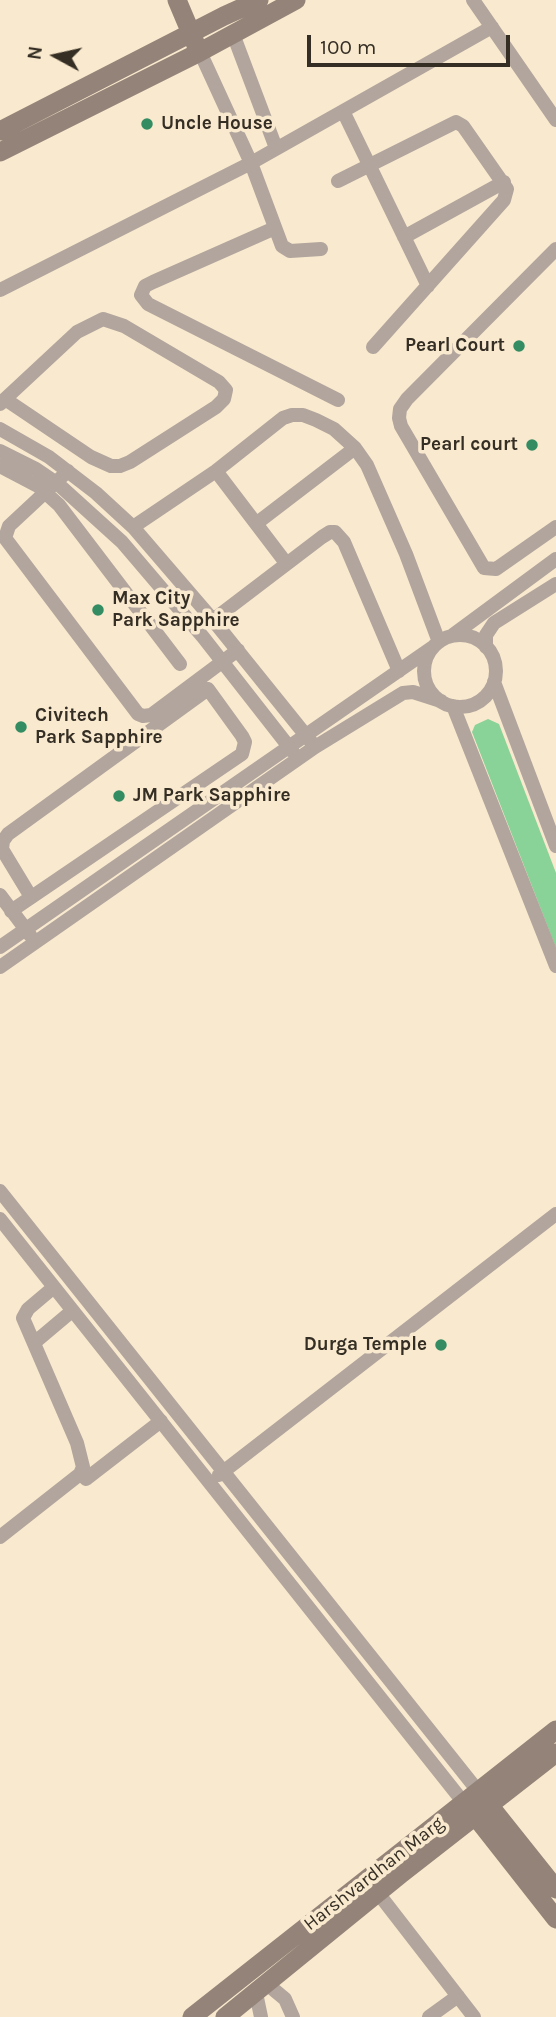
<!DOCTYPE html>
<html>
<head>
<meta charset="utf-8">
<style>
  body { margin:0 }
  #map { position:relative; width:556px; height:2017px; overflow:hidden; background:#f9e9ce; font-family:Karla,sans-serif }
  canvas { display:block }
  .north { position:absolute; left:21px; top:21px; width:70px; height:70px; -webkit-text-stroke:5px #f9e9ce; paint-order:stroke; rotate:278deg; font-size:19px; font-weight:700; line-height:28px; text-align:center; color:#342e24 }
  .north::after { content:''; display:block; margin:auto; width:24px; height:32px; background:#342e24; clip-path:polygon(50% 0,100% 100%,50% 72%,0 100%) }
  .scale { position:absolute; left:307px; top:35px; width:203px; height:32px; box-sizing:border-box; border:4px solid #342e24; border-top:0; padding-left:9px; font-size:21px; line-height:24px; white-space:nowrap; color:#342e24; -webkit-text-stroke:5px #f9e9ce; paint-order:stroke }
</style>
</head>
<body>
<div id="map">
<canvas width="556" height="2017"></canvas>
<div class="north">N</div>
<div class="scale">100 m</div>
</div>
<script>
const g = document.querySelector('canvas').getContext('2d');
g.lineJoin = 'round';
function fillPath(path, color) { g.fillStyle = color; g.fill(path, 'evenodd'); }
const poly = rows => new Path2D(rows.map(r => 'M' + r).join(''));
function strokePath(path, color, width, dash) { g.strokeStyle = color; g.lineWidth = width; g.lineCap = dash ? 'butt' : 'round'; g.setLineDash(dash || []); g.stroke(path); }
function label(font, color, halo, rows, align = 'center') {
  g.font = font + ' Karla,sans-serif'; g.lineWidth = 7; g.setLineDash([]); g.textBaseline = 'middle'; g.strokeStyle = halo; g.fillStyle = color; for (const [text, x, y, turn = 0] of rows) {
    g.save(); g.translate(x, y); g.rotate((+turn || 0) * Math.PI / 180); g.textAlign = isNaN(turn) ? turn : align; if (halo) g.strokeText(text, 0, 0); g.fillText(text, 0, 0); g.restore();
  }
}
const green = poly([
  [488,719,499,724,556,873,556,948,472,732,475,725]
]);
const street = poly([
  [473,0,556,120],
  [233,34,276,148],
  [200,52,251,163,282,246,290,251,321,249],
  [343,111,428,286],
  [338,181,456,122,463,126,507,189,504,200,373,347],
  [275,228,153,282,145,286,141,295,148,304,338,400],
  [404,237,504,182],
  [556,249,407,399,400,409,399,418,401,426,484,568,496,569,556,527],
  [0,290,251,163,492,27],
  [0,404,5,399,77,332,103,319,124,326,219,382,226,390,224,399,216,407,130,462,120,466,111,466,91,457,5,399],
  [0,429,49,457,96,493,133,527,213,620,312,743],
  [0,451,36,469,58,484,122,542,203,637,293,752],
  [0,466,38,486,59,505,180,664],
  [68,471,9,526,5,538,138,714,143,716,151,715,238,650],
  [216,471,286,563],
  [257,523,355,448],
  [133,527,216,471,283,418,292,415,303,415,316,420,334,429,355,448,367,465,406,554,439,642],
  [213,620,322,537,330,532,335,532,344,542,399,671],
  [453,635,556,559],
  '424 671a36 36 0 1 1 72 0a36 36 0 1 1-72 0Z',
  [486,647,486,635,494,623,556,584],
  [494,682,556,846],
  [453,706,556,966],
  [0,895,30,935],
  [11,911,242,754,245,742,242,736,208,689,8,834,3,841,2,849,31,897],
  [0,947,433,647],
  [0,967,315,747,403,693,413,692,441,701],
  [0,1191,478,1791],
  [0,1219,464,1803],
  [34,1343,72,1311],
  [219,1475,556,1214],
  [86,1479,161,1421],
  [0,1537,80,1474,83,1467,77,1443,23,1318,28,1309,54,1287],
  [378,1893,474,2017],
  [267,1984,285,1999,293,2017],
  [256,1993,261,2017],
  [429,2017,458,1996]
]);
const secondary = poly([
  [177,0,196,45],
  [0,131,224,16,259,0],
  [0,152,200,52,296,0],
  [481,1795,556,1889],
  [468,1807,556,1919],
  [192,2017,556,1730],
  [225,2017,401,1874,556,1753]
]);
const markers = [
  [147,124,7,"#348d62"],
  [519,346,7,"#348d62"],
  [532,445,7,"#348d62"],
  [98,610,7,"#348d62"],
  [21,727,7,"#348d62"],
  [119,796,7,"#348d62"],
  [441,1345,7,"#348d62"]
];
const poiNames = [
  ["Uncle House",161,124],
  ["Pearl Court",505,346,"right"],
  ["Pearl court",518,445,"right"],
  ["Max City",112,599],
  ["Park Sapphire",112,621],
  ["Civitech",35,716],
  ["Park Sapphire",35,738],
  ["JM Park Sapphire",133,796],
  ["Durga Temple",427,1345,"right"]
];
const streetNames = [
  ["Harshvardhan Marg",374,1874,-38]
];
fillPath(green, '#89d298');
strokePath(street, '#b1a59d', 14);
strokePath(secondary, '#948378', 19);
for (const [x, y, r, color] of markers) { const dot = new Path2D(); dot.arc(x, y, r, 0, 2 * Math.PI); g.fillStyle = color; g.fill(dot); strokePath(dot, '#f9e9ce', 2.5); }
label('bold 19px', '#342e24', '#f9e9ce', poiNames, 'left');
label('19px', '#342e24', '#f9e9ce', streetNames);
</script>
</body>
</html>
